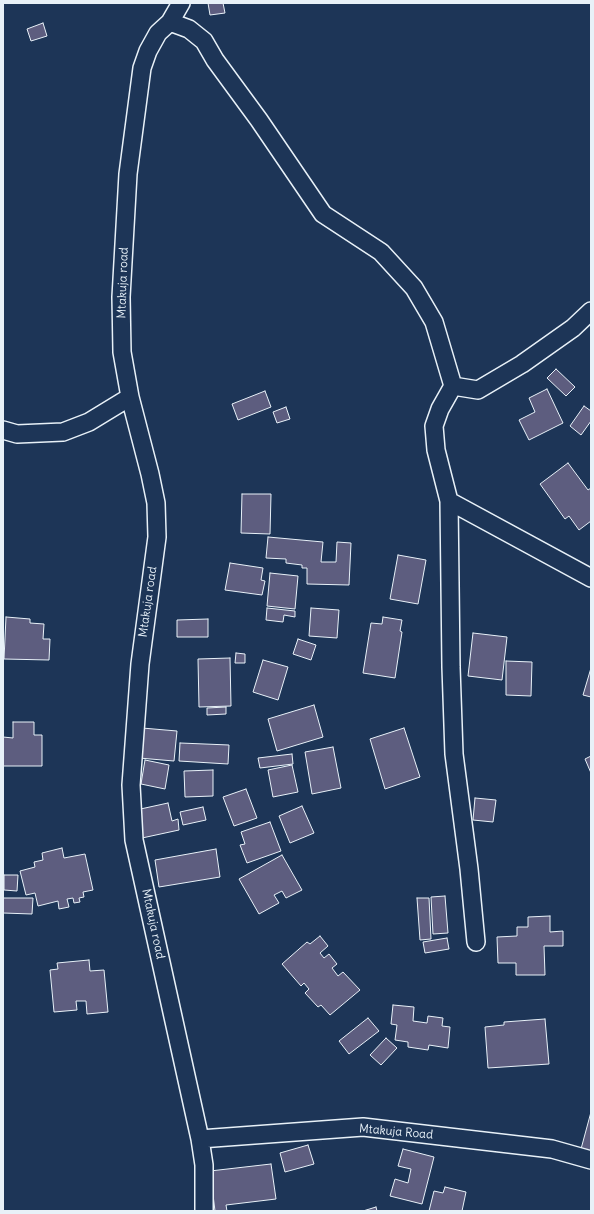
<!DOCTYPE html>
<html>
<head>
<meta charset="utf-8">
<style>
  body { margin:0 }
  #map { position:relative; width:594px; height:1214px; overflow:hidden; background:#1d3557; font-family:Delius,sans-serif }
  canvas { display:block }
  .frame { position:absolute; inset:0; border:4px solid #e8f1f8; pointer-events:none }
</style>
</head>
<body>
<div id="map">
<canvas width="594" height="1214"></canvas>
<div class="frame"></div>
</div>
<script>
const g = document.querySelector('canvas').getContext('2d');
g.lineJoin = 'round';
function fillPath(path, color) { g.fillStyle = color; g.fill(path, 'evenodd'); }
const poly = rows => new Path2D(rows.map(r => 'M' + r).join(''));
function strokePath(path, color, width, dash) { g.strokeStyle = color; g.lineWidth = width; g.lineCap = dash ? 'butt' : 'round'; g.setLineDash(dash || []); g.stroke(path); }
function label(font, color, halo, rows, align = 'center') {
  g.font = font + ' Delius,sans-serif'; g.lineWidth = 3; g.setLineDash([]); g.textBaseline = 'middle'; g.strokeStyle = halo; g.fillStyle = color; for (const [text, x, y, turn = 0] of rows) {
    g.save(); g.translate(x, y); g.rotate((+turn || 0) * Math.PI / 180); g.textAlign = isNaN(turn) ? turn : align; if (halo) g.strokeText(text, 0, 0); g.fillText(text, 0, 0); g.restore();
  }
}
const building = poly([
  [208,3,223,3,225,13,210,15,208,3],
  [43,23,47,36,31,41,27,29,43,23],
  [556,369,575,387,566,396,547,378,556,369],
  [547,389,563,423,529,440,519,420,535,412,529,398,547,389],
  [265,391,271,407,238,420,232,404,265,391],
  [584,406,591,411,591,421,581,435,570,426,584,406],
  [286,407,290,419,277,423,273,412,286,407],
  [568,463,588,490,591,488,591,521,579,530,569,516,565,519,540,484,568,463],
  [242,494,271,494,270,534,241,533,242,494],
  [268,537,323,542,321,562,336,562,337,542,351,543,349,585,307,584,307,568,302,568,302,565,286,563,286,559,266,558,268,537],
  [398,555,426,560,418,604,390,599,398,555],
  [230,563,263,568,261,580,265,581,262,595,225,590,230,563],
  [270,573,298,576,295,609,267,606,270,573],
  [267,608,295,611,295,617,284,615,283,622,266,620,267,608],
  [311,608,339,610,337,638,309,636,311,608],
  [6,617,30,619,30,623,44,624,43,639,50,639,49,660,4,659,6,617],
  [383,617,402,620,400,631,402,632,395,678,363,673,371,623,382,624,383,617],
  [208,619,208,637,177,637,177,620,208,619],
  [473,633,507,637,502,680,468,676,473,633],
  [298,639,316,645,311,660,293,654,298,639],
  [236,653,245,654,245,663,235,663,236,653],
  [230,658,231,706,199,707,198,659,230,658],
  [263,660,288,667,278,700,253,692,263,660],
  [506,661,532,662,531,696,506,695,506,661],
  [591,668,591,697,583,695,591,668],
  [314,705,323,737,277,751,268,719,314,705],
  [226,707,226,714,207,715,207,708,226,707],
  [13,722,34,722,34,735,42,735,42,766,3,766,3,737,13,738,13,722],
  [142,728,177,731,174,761,139,758,142,728],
  [404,728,420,777,385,789,370,739,404,728],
  [180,743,229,745,228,764,179,761,180,743],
  [333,747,341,788,312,794,305,752,333,747],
  [292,754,293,764,260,768,258,758,292,754],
  [591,756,591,773,585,759,591,756],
  [145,760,169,765,165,789,141,784,145,760],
  [292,765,298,792,273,797,268,770,292,765],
  [213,770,213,796,185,797,184,771,213,770],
  [246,789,257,818,234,826,223,797,246,789],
  [475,798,496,800,493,822,473,820,475,798],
  [168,803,172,821,178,819,179,830,142,838,136,810,168,803],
  [302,806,314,833,290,843,279,816,302,806],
  [203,807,206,820,183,825,180,812,203,807],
  [270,822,281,851,247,863,240,845,245,844,241,832,270,822],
  [62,848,64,858,85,854,93,890,83,892,84,897,79,898,80,902,74,903,73,898,67,899,69,907,59,909,58,901,38,906,35,893,26,895,20,871,35,867,34,862,43,860,42,853,62,848],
  [216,849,220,877,159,887,155,860,216,849],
  [282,855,302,890,286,898,282,891,274,895,279,903,259,914,239,879,282,855],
  [4,875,18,875,17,891,4,890,4,875],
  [445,896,448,933,433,934,431,897,445,896],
  [3,898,33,898,32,914,3,913,3,898],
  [417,898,429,898,431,939,420,940,417,898],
  [550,916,550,932,563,931,563,946,544,946,545,975,516,975,516,963,498,963,497,937,517,936,517,927,528,927,528,917,550,916],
  [320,936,328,946,320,953,324,958,329,954,337,964,332,968,338,976,343,972,360,990,330,1015,321,1005,318,1007,305,993,309,989,304,983,301,986,282,964,307,942,310,944,320,936],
  [447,938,449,949,425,953,423,942,447,938],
  [89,960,90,971,104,970,108,1012,87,1014,86,1001,76,1001,77,1010,54,1012,50,970,58,969,57,963,89,960],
  [393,1005,414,1007,413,1021,427,1023,428,1016,443,1018,442,1026,450,1027,448,1048,429,1045,428,1050,408,1047,408,1042,395,1040,397,1025,391,1024,393,1005],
  [368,1018,379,1031,349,1054,339,1041,368,1018],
  [545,1019,549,1064,488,1068,485,1027,504,1025,504,1022,545,1019],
  [386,1038,397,1048,381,1065,370,1055,386,1038],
  [591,1112,591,1152,581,1149,591,1112],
  [308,1145,314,1164,285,1172,280,1153,308,1145],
  [403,1149,434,1157,422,1204,390,1196,395,1179,408,1183,411,1169,398,1166,403,1149],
  [271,1164,276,1199,226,1205,227,1211,215,1211,210,1171,271,1164],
  [445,1187,466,1192,462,1211,429,1211,434,1191,443,1193,445,1187],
  [376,1207,377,1211,363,1211,376,1207]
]);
const street = poly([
  [181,3,170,22,158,33,148,51,142,68,128,174,121,297,122,352,130,397,150,474,156,503,157,537,140,664,131,785,134,840,200,1139,204,1165,204,1211],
  [170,22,189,29,204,41,215,60,259,120,323,214,381,252,414,288,434,322,453,386,440,409,434,426,436,450,449,501,451,667,454,754,469,869,476,942],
  [453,386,478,390,522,364,573,328,591,311],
  [3,430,17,434,63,432,89,422,130,397],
  [449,501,591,578],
  [200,1139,363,1127,552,1149,591,1160]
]);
const streetNames = [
  ["Mtakuja road",123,283,-88],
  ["Mtakuja road",148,602,-82],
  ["Mtakuja road",153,924,78],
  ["Mtakuja Road",396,1132,5]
];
fillPath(building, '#5d5d7f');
strokePath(building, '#e8f1f8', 1);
strokePath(street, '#e8f1f8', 20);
strokePath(street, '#1d3557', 17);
label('12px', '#e8f1f8', '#1d3557', streetNames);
</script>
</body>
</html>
